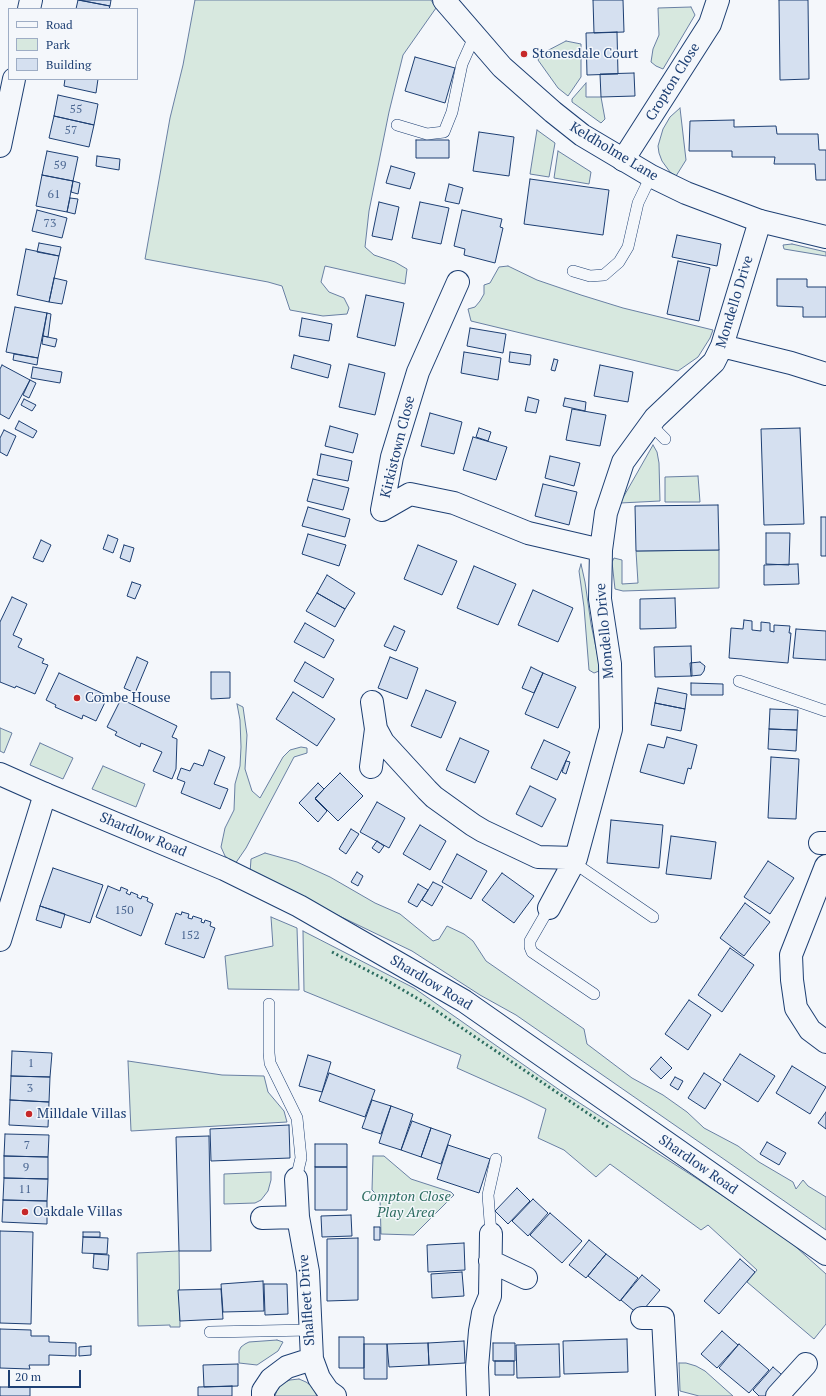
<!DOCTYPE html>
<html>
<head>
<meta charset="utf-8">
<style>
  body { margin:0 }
  #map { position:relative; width:826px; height:1396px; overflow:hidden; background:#f4f7fb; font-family:"PT Serif",serif }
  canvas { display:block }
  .legend { position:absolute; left:8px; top:8px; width:130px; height:72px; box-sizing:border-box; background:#f4f7fb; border:1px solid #9eadc5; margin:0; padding:5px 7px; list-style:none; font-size:12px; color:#1d3f73 }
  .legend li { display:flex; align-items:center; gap:8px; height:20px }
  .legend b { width:20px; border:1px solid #9eadc5 }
  .scale { position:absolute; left:8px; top:1370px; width:73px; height:18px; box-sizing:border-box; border:2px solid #1d3f73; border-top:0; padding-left:5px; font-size:12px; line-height:14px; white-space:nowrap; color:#1d3f73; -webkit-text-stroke:3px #f4f7fb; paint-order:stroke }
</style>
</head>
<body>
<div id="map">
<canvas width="826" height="1396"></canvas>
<ul class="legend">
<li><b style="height:5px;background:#f4f7fb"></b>Road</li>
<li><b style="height:11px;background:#d7e8df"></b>Park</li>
<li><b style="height:11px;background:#d5e0f0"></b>Building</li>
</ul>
<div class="scale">20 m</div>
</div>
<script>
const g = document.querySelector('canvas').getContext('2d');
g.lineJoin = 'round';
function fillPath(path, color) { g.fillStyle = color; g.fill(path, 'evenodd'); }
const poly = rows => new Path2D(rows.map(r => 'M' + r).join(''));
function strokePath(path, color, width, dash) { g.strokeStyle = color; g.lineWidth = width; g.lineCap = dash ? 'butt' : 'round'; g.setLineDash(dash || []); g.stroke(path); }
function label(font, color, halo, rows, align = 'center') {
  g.font = font + ' "PT Serif",serif'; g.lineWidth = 3; g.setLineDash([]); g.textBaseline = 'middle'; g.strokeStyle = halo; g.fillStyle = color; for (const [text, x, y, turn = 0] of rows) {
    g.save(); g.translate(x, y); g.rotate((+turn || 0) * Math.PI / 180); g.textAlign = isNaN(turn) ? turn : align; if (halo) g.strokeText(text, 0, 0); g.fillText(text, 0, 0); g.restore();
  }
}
const green = poly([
  [195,0,431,0,436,8,403,55,389,112,369,211,365,247,374,255,395,262,407,269,405,284,325,266,321,282,329,292,344,298,349,308,347,314,323,316,290,310,282,286,268,282,145,259,170,118,183,65,195,0],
  [691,7,695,15,663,69,656,66,651,62,653,49,659,35,658,8,691,7],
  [566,41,581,44,581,77,568,96,558,88,538,60,541,54,566,41],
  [586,83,586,97,601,97,605,119,601,123,572,102,572,99,586,83],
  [680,108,686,160,676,176,670,172,662,161,659,153,658,146,663,129,670,117,680,108],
  [537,130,555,143,549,177,530,174,537,130],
  [558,151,591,172,589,184,554,178,558,151],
  [792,244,826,252,826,256,784,249,783,245,792,244],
  [508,266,537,280,581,295,623,308,713,330,710,338,698,357,678,371,471,321,468,309,475,307,480,301,484,294,484,285,490,283,499,267,508,266],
  [653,445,657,452,659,463,660,501,620,503,653,445],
  [698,476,700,502,665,502,665,477,698,476],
  [719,550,719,588,623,591,615,589,612,562,614,558,622,560,622,584,638,583,636,551,719,550],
  [581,564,585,582,591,624,599,662,599,671,594,673,589,670,584,607,579,571,581,564],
  [237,704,243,707,247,735,245,769,252,791,260,798,283,757,290,750,301,747,307,748,307,753,294,757,246,848,235,864,225,856,221,847,225,828,234,810,235,784,240,766,241,747,240,720,237,704],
  [0,728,12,733,4,753,0,751,0,728],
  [40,743,73,758,63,779,30,765,40,743],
  [103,766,145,784,136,807,92,789,103,766],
  [265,853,297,862,330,877,375,903,400,914,433,941,439,939,447,926,464,934,473,941,486,961,584,1029,587,1044,632,1078,663,1095,687,1112,704,1128,738,1146,759,1162,793,1182,796,1189,803,1180,808,1186,826,1197,826,1230,516,1015,480,995,412,951,250,873,251,859,265,853],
  [271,917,297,928,299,990,228,989,225,956,273,946,271,917],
  [303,931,414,988,561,1091,696,1178,787,1239,826,1274,826,1324,814,1339,747,1282,757,1270,708,1225,701,1230,610,1164,596,1177,564,1150,538,1138,546,1109,522,1097,457,1068,461,1055,304,991,303,931],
  [128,1061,222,1075,264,1076,268,1092,284,1111,287,1122,131,1131,128,1061],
  [373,1156,384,1156,411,1179,451,1192,454,1195,414,1235,381,1234,380,1198,372,1190,373,1156],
  [271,1172,271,1180,268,1191,261,1200,255,1203,224,1204,224,1174,271,1172],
  [179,1251,180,1327,170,1327,170,1325,138,1326,137,1253,179,1251],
  [277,1340,283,1342,278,1351,257,1365,239,1363,239,1351,241,1347,245,1344,249,1342,277,1340],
  [679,1363,686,1363,696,1366,705,1371,733,1396,699,1396,680,1391,679,1363],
  [299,1379,306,1382,313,1387,317,1396,275,1396,277,1390,282,1383,290,1380,299,1379]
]);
const building = poly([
  [78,0,110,6,109,9,76,9,78,0],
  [79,0,111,0,110,6,79,0],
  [593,0,623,0,624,32,594,33,593,0],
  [779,0,808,0,809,79,780,80,779,0],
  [617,32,618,74,587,75,586,33,617,32],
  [415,57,455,68,445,103,405,91,415,57],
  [634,73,635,96,601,97,600,74,634,73],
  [65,79,98,79,96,93,64,86,65,79],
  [58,95,98,104,94,125,54,116,58,95],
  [54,116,94,125,89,147,49,138,54,116],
  [734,120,734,127,776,126,777,134,818,134,819,150,826,150,826,180,816,180,815,164,774,164,775,157,732,157,732,151,689,151,690,121,734,120],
  [479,132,514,137,509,176,473,171,479,132],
  [416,140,449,140,449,158,416,158,416,140],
  [47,151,78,157,73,181,42,175,47,151],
  [97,156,120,159,119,170,96,166,97,156],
  [391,166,415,173,410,189,386,183,391,166],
  [42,175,73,181,67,212,36,206,42,175],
  [530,179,609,190,603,235,524,224,530,179],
  [73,181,80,183,78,194,71,192,73,181],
  [449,184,463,188,459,204,445,201,449,184],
  [70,198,78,199,75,214,67,212,70,198],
  [379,202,399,207,392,240,372,236,379,202],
  [420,202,449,208,441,244,412,238,420,202],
  [37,210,67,218,62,238,32,231,37,210],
  [462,210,502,219,500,227,503,228,495,263,464,255,465,249,454,246,462,210],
  [677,235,721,244,717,266,672,257,677,235],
  [39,243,61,247,59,256,37,252,39,243],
  [26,249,59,256,49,302,17,295,26,249],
  [678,261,710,268,699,321,667,314,678,261],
  [54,278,67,281,62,304,49,302,54,278],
  [777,279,807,279,807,287,826,287,826,317,803,317,803,307,777,306,777,279],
  [366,295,404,303,395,346,357,337,366,295],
  [15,307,47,313,38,358,6,352,15,307],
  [47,313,51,314,48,337,43,336,47,313],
  [302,318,332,324,329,341,299,336,302,318],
  [470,328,506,334,503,353,467,346,470,328],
  [43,336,57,339,55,347,42,344,43,336],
  [464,352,501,358,498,380,461,373,464,352],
  [510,352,531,355,530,365,509,362,510,352],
  [14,354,38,358,37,365,13,360,14,354],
  [294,355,331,365,328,378,291,368,294,355],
  [554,359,558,360,555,371,551,370,554,359],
  [349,364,385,373,375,415,339,407,349,364],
  [2,365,30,380,9,419,0,414,0,369,2,365],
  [600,365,633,372,628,402,594,396,600,365],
  [33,367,62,372,60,383,31,378,33,367],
  [30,380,36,383,29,398,23,395,30,380],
  [528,397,539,400,536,413,525,411,528,397],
  [565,398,586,402,585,411,563,406,565,398],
  [24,399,36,405,32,411,21,405,24,399],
  [572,409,606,415,600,446,566,440,572,409],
  [430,413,462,422,454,454,421,446,430,413],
  [19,421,37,431,33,438,15,429,19,421],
  [330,426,358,434,353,453,325,446,330,426],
  [479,428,491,432,488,441,476,437,479,428],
  [800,428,804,524,764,525,761,429,800,428],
  [4,430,16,436,7,456,0,452,0,438,4,430],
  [473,437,507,447,496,480,463,470,473,437],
  [321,454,352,461,348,481,317,475,321,454],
  [550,456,580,463,574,486,545,478,550,456],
  [313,479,349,488,343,510,307,501,313,479],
  [543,484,577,492,569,525,535,516,543,484],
  [718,505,719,550,636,551,635,506,718,505],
  [308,507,350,519,345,537,302,526,308,507],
  [821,517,826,517,826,556,821,556,821,517],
  [766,533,790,533,789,565,766,564,766,533],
  [308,534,346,545,339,566,302,554,308,534],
  [108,535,118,539,113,553,103,549,108,535],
  [41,540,51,545,43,562,33,558,41,540],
  [124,545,134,548,130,562,120,558,124,545],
  [418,545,457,561,442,595,404,579,418,545],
  [798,564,799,584,764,585,764,565,798,564],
  [474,566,516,584,498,625,457,608,474,566],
  [327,575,355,593,345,609,317,593,327,575],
  [132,582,141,585,135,599,127,596,132,582],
  [533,590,573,608,558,642,518,625,533,590],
  [317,593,345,609,335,627,306,611,317,593],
  [12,597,27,604,13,635,22,639,18,647,44,659,42,663,48,665,35,694,16,686,15,688,0,682,0,622,12,597],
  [675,598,676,628,640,629,640,599,675,598],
  [744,620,752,621,752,630,761,631,761,622,770,623,770,631,774,632,774,625,790,626,789,633,791,633,788,663,729,658,731,628,743,629,744,620],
  [305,623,334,640,324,658,294,642,305,623],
  [394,626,405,631,396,651,384,646,394,626],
  [796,629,826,631,826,660,793,658,796,629],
  [691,646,692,676,655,677,654,647,691,646],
  [137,657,148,662,135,693,124,688,137,657],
  [390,657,418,668,407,699,378,688,390,657],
  [305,662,334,679,323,698,294,681,305,662],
  [700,662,705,666,704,671,701,675,691,676,690,663,700,662],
  [531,667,543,673,534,693,522,688,531,667],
  [211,672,230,672,230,698,211,699,211,672],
  [59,673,108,696,96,721,83,715,82,719,55,707,56,705,46,700,59,673],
  [543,673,576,687,558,728,525,714,543,673],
  [691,683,723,684,723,695,691,695,691,683],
  [658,688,687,694,685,709,655,703,658,688],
  [426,690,456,702,441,738,411,726,426,690],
  [293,692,335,719,317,746,276,719,293,692],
  [121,699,177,726,172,737,177,739,176,769,172,779,153,771,162,752,141,743,140,747,115,735,117,732,107,727,121,699],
  [655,703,685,709,681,731,651,725,655,703],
  [770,709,798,710,797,730,769,729,770,709],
  [769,729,797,730,796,751,768,749,769,729],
  [667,737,697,745,691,769,688,768,684,784,640,772,648,744,664,748,667,737],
  [460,738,489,751,475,783,446,770,460,738],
  [544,740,570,752,557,780,531,768,544,740],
  [209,750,225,757,214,784,228,789,220,809,181,793,185,782,177,779,181,768,190,771,194,763,203,766,209,750],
  [771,757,799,759,796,819,768,818,771,757],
  [566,761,570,762,566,774,562,772,566,761],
  [340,773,363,796,338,821,315,798,340,773],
  [318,783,324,789,315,799,327,811,318,822,299,803,318,783],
  [530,786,556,799,542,827,516,814,530,786],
  [377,802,405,818,389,848,360,832,377,802],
  [611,820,663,825,659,868,607,863,611,820],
  [420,825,446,841,430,870,403,854,420,825],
  [351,829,359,834,346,854,339,849,351,829],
  [671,836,716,842,711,879,666,874,671,836],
  [377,841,384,846,379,853,372,848,377,841],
  [457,854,487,871,471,899,442,882,457,854],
  [768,861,794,878,770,914,744,897,768,861],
  [53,868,103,885,90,923,40,906,53,868],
  [357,872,363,876,358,886,351,882,357,872],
  [502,873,534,896,514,923,482,900,502,873],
  [433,882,443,887,432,906,422,900,433,882],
  [418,884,428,890,417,907,408,902,418,884],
  [108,886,120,891,121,887,128,890,126,893,130,895,131,892,138,895,137,897,141,899,142,896,148,898,147,901,153,904,141,936,96,917,108,886],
  [745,903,770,922,744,956,720,938,745,903],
  [40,906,65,914,61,928,36,920,40,906],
  [182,912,189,914,188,918,192,919,193,916,202,919,201,922,204,923,205,920,211,922,210,926,215,928,204,958,165,944,176,913,181,915,182,912],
  [730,948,754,965,722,1012,698,995,730,948],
  [689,1000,711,1015,688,1050,665,1034,689,1000],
  [12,1051,52,1053,50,1077,11,1076,12,1051],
  [740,1054,775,1076,758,1102,723,1080,740,1054],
  [308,1055,331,1062,322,1092,299,1086,308,1055],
  [661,1057,672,1068,661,1079,650,1069,661,1057],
  [792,1066,826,1087,810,1114,776,1093,792,1066],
  [329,1073,375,1090,365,1117,319,1101,329,1073],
  [704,1073,721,1084,705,1109,688,1098,704,1073],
  [11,1076,50,1077,49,1102,10,1100,11,1076],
  [675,1077,683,1081,678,1090,670,1085,675,1077],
  [10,1100,49,1102,48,1127,9,1125,10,1100],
  [372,1100,391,1106,381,1134,362,1128,372,1100],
  [391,1106,413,1114,401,1150,379,1143,391,1106],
  [826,1112,826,1129,818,1123,826,1112],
  [412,1121,431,1128,421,1157,401,1150,412,1121],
  [289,1125,290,1158,211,1161,210,1129,289,1125],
  [431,1128,451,1135,441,1164,421,1157,431,1128],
  [5,1134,49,1135,48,1157,4,1156,5,1134],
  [209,1136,211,1251,179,1251,176,1137,209,1136],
  [767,1142,786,1153,779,1165,760,1154,767,1142],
  [315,1144,347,1144,347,1167,315,1167,315,1144],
  [448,1145,490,1159,479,1193,437,1179,448,1145],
  [4,1156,48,1157,48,1179,4,1178,4,1156],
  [315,1167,347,1167,347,1210,315,1210,315,1167],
  [4,1178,48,1179,47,1201,3,1200,4,1178],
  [517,1188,530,1201,508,1224,495,1211,517,1188],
  [533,1199,548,1213,528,1236,512,1221,533,1199],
  [3,1200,47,1201,47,1224,2,1222,3,1200],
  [550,1213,582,1241,562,1263,530,1235,550,1213],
  [351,1215,352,1236,322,1237,321,1216,351,1215],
  [374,1227,380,1227,380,1240,374,1240,374,1227],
  [0,1231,33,1232,31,1324,0,1323,0,1231],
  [83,1232,100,1232,100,1237,83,1237,83,1232],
  [83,1237,108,1238,107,1254,82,1253,83,1237],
  [358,1238,358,1300,327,1301,327,1239,358,1238],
  [589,1240,606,1254,586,1278,569,1265,589,1240],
  [464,1243,465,1270,428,1272,427,1245,464,1243],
  [94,1254,109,1255,108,1270,93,1268,94,1254],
  [606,1254,638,1278,620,1301,588,1276,606,1254],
  [740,1259,755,1272,719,1314,704,1301,740,1259],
  [462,1272,464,1296,432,1298,431,1274,462,1272],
  [642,1275,660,1290,639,1315,621,1300,642,1275],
  [263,1281,264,1311,223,1312,221,1284,263,1281],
  [264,1284,287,1284,288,1314,265,1315,264,1284],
  [221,1289,223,1319,180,1321,178,1290,221,1289],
  [0,1329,31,1330,31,1336,49,1336,49,1342,76,1343,76,1356,49,1355,49,1365,29,1365,30,1369,0,1368,0,1329],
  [722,1331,738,1345,717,1368,701,1354,722,1331],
  [339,1337,364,1337,364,1368,339,1368,339,1337],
  [627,1339,628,1372,564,1374,563,1341,627,1339],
  [464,1341,465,1363,429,1365,428,1343,464,1341],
  [428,1343,429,1365,389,1367,387,1344,428,1343],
  [493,1343,515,1343,515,1361,493,1361,493,1343],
  [364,1344,387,1344,387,1379,364,1379,364,1344],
  [559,1344,560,1377,517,1378,516,1345,559,1344],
  [739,1344,769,1370,749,1393,719,1368,739,1344],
  [91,1346,91,1355,79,1356,79,1347,91,1346],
  [495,1361,514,1361,514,1375,495,1375,495,1361],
  [238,1364,238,1386,204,1387,203,1365,238,1364],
  [773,1367,789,1381,775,1396,759,1396,753,1390,773,1367],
  [232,1386,232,1396,198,1396,198,1387,232,1386],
  [0,1387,30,1387,30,1396,0,1396,0,1387]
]);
const lane = poly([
  [397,125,427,134,444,132,452,112,462,64,475,35],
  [573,271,590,276,604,275,619,262,628,247,638,203,651,176],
  [650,424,665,439],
  [739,681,826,711],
  [573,863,583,869,653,917],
  [549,908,530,941,530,947,532,952,594,994],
  [269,1004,269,1053,270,1063,297,1118,301,1158,296,1179],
  [491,1234,488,1195,496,1159],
  [210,1332,310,1330]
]);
const street = poly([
  [29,9,31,0],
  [0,146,14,79],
  [623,160,710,24,718,0],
  [458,282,418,372,392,457,382,510,410,494,454,503,528,533,601,550],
  [722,346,791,363,826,374],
  [376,729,383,742,427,790,434,797,473,825,483,831,538,857,576,858],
  [371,767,376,729,372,702],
  [820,843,826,843],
  [826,866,791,955,792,980,796,1008,810,1030,826,1042],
  [549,908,576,858,611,729,610,664,600,599,601,550,606,513,623,462,655,418,714,362,722,346,760,221],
  [0,940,45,794],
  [296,1179,298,1217,308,1272,312,1359,319,1378,328,1391,335,1396],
  [262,1218,298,1217],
  [490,1261,526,1278],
  [642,1318,663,1318,667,1396],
  [263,1396,263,1391,271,1379,287,1367,312,1359],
  [478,1396,477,1367,480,1331,483,1313,490,1296,491,1234],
  [777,1396,806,1364]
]);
const secondary = poly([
  [444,0,502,67,553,112,582,135,651,176,686,193,760,221,826,237],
  [0,774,45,794,224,869,299,906,464,1001,826,1254]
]);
const hedge = poly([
  [332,952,386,980,425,1003,608,1127]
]);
const markers = [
  [524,54,4,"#c62828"],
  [77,698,4,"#c62828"],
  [29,1114,4,"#c62828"],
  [25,1212,4,"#c62828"]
];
const numberNames = [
  ["55",76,110],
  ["57",71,131],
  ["59",60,166],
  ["61",54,195],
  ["73",50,224],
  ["150",124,911],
  ["152",190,936],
  ["1",31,1064],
  ["3",30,1089],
  ["7",27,1146],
  ["9",26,1168],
  ["11",25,1190]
];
const poiNames = [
  ["Stonesdale Court",532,54],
  ["Combe House",85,698],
  ["Milldale Villas",37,1114],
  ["Oakdale Villas",33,1212]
];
const streetNames = [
  ["Cropton Close",673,82,-58],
  ["Keldholme Lane",614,152,31],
  ["Mondello Drive",735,302,-73],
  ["Kirkistown Close",398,447,-76],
  ["Mondello Drive",605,631,-95],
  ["Shardlow Road",143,835,23],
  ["Shardlow Road",431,983,31],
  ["Shardlow Road",698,1165,35],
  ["Shalfleet Drive",307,1300,-94]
];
const parkNames = [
  ["Compton Close",406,1197],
  ["Play Area",406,1213]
];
fillPath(green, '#d7e8df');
strokePath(green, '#687fa3', 1);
fillPath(building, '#d5e0f0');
strokePath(building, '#1d3f73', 1);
strokePath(lane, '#1d3f73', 12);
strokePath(street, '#1d3f73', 24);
strokePath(secondary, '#1d3f73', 24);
strokePath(lane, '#f4f7fb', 11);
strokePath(street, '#f4f7fb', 22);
strokePath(secondary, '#f4f7fb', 22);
strokePath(hedge, '#2c6c60', 3, [2, 3]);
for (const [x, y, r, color] of markers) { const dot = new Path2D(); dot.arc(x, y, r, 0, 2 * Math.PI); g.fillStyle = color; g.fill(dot); strokePath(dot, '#f4f7fb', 1.5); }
label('12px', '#4b6792', null, numberNames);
label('14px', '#1d3f73', '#f4f7fb', poiNames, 'left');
label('14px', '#1d3f73', '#f4f7fb', streetNames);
label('italic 14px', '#2c6c60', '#f4f7fb', parkNames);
</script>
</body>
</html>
